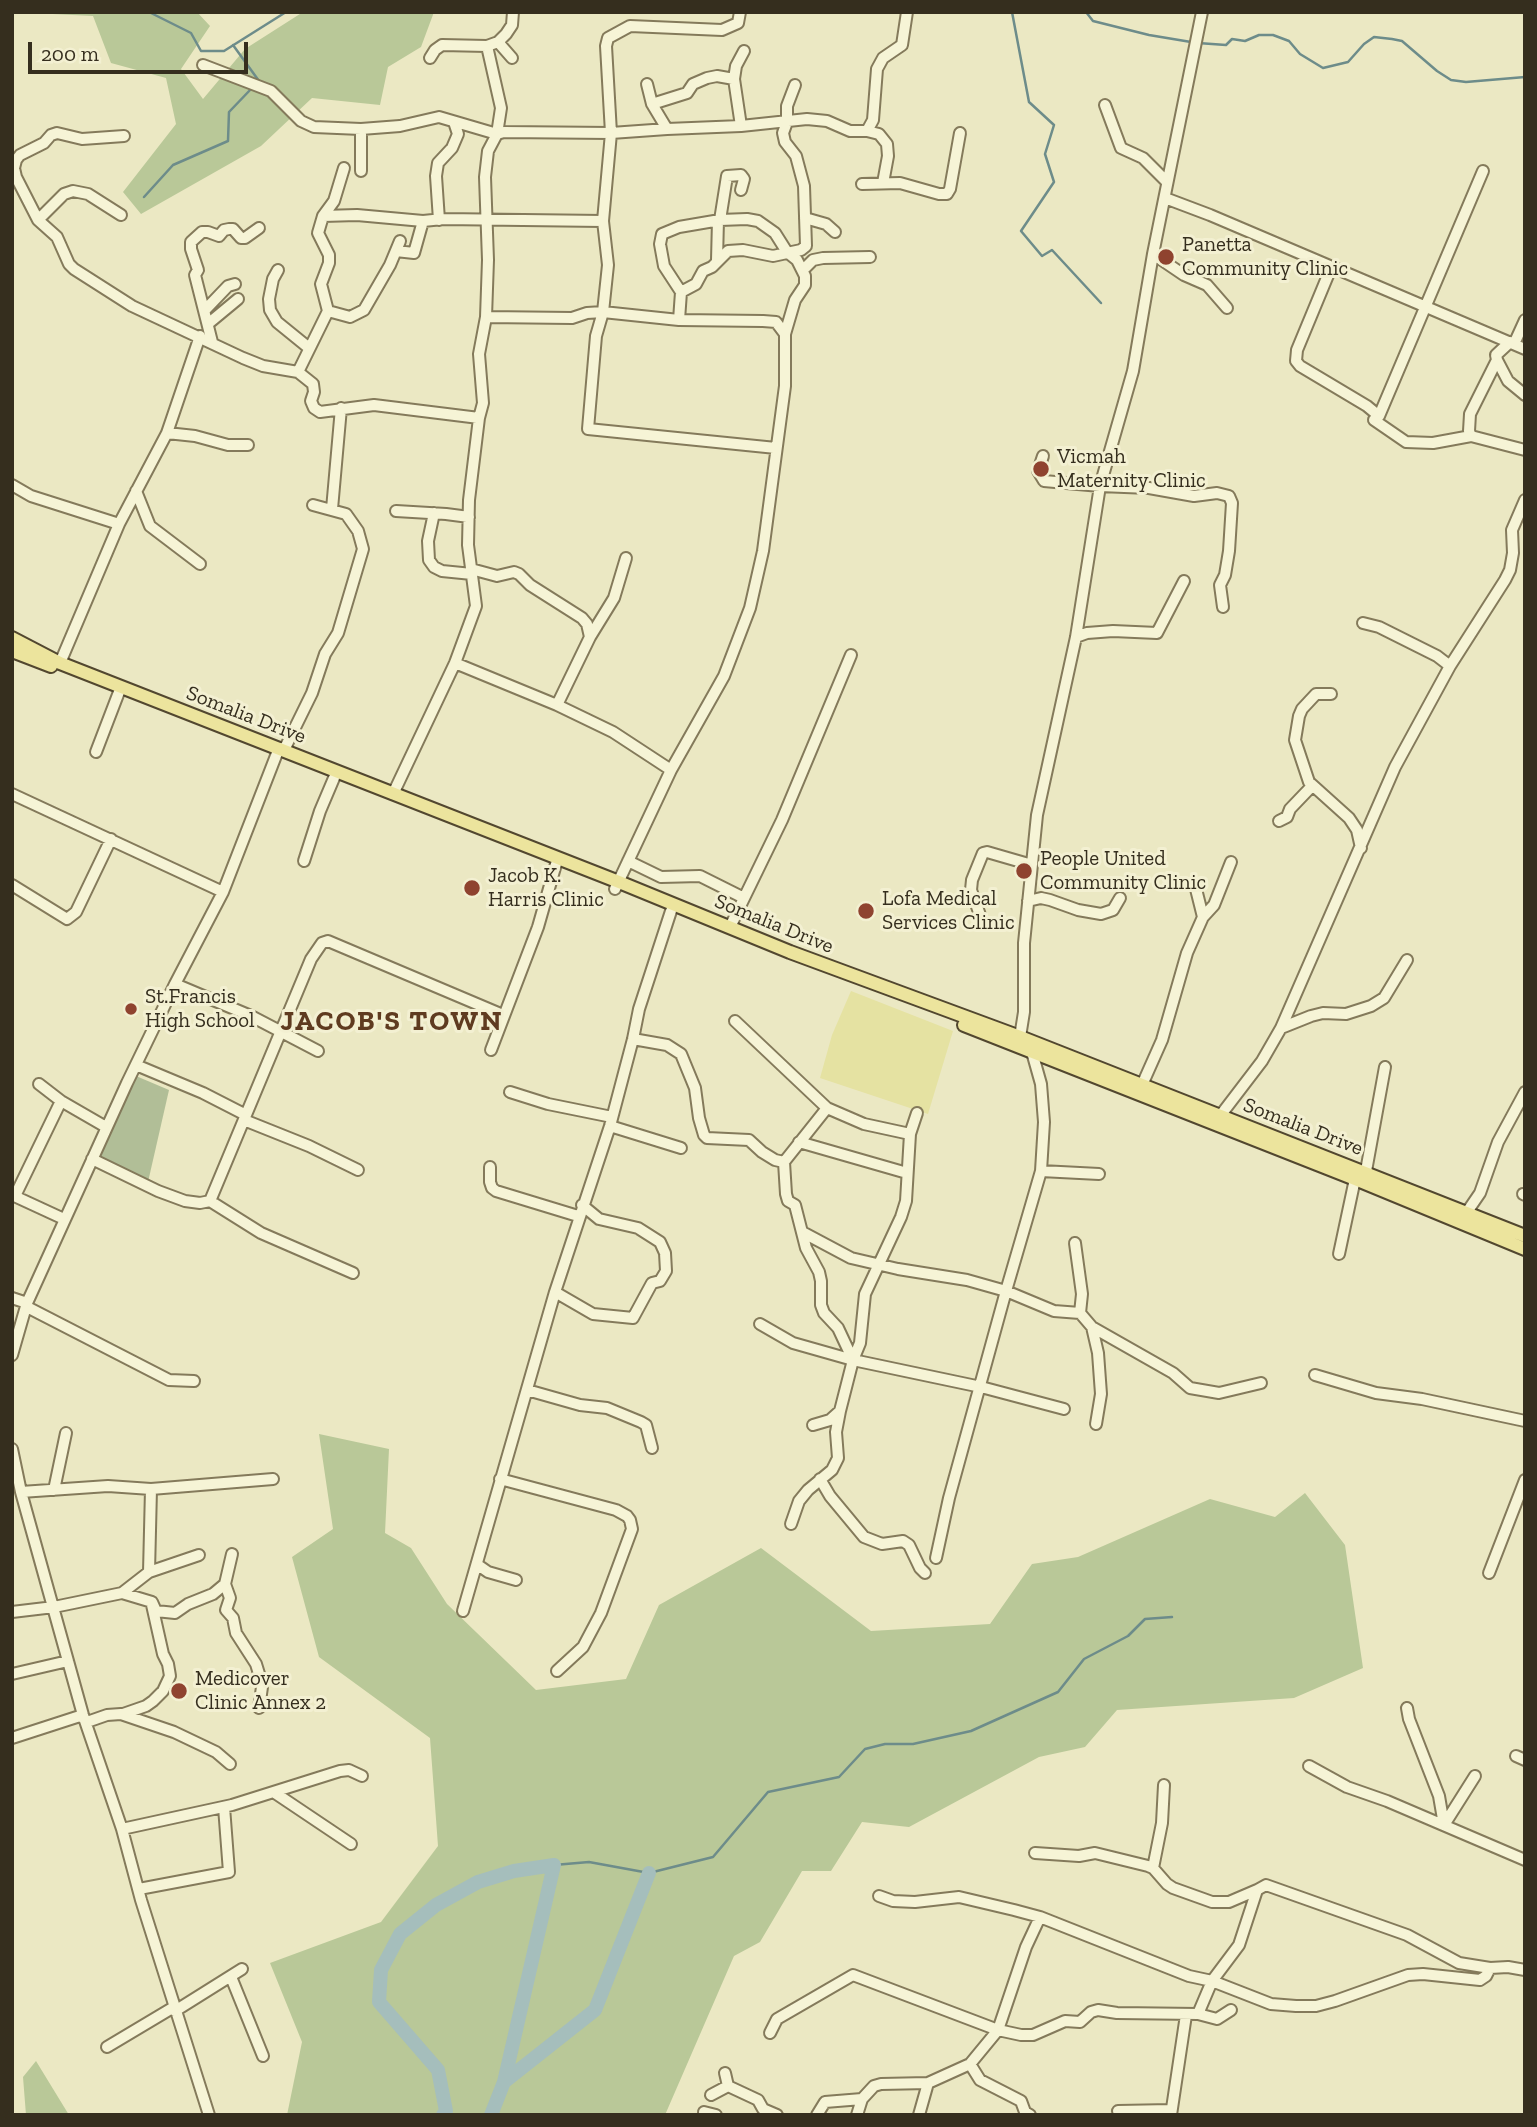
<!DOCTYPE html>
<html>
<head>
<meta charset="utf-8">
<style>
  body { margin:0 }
  #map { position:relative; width:1537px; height:2127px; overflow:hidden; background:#ebe8c3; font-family:"Zilla Slab",serif }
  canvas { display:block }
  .frame { position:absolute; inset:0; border:14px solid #352e1e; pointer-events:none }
  .scale { position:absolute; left:28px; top:42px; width:220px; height:32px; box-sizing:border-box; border:4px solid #352e1e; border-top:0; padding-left:9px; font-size:21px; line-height:24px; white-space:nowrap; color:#352e1e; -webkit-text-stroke:5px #f3f0d2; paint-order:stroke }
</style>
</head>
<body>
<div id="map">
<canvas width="1537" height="2127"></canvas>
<div class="frame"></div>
<div class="scale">200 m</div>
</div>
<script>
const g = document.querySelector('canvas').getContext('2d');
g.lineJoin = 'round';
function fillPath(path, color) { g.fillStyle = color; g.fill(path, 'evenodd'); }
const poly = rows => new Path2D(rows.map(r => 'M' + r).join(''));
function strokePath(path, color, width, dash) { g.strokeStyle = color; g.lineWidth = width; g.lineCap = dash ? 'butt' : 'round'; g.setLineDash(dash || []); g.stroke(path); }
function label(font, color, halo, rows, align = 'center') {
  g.font = font + ' "Zilla Slab",serif'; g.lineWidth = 6; g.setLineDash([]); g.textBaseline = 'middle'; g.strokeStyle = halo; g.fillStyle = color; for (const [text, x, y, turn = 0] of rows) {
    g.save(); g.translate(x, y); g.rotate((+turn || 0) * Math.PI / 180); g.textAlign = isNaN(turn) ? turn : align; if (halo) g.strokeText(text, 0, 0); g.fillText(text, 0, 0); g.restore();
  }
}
const green = poly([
  [12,12,197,12,210,26,181,69,203,99,245,49,303,12,434,12,421,47,388,67,380,105,312,98,261,146,141,214,123,192,176,124,166,78,111,63,93,16],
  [319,1434,389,1449,385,1533,411,1548,447,1604,536,1690,626,1679,659,1605,761,1548,871,1631,990,1624,1032,1564,1078,1557,1210,1499,1275,1517,1305,1493,1345,1545,1363,1668,1294,1698,1117,1710,1085,1747,1039,1757,909,1827,862,1822,831,1871,802,1871,760,1942,734,1956,665,2115,287,2115,302,2042,270,1963,381,1922,438,1846,430,1738,319,1657,292,1557,333,1529],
  [36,2061,69,2115,26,2115,23,2077]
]);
const sand = poly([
  [851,991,953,1031,928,1114,820,1078,832,1035]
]);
const cemetery = poly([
  [136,1076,169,1090,148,1182,99,1159]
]);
const stream = poly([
  [149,12,191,33,201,51,224,51,286,12],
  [1012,12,1029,102,1054,125,1045,154,1054,182,1021,231,1042,256,1052,250,1101,303],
  [1086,12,1093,21,1149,35,1191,42],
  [1198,43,1226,45,1232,39,1245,41,1259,35,1273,35,1289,41,1300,54,1323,68,1348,62,1364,44,1374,37,1392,39,1402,41,1437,71,1451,80,1466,82,1525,77],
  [233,45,259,81],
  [144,197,173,165,228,141,229,112,252,88],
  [554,1865,589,1862,649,1873,713,1857,768,1792,839,1777,865,1749,885,1744,913,1744,971,1731,1058,1692,1084,1659,1128,1636,1145,1619,1172,1617]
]);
const river = poly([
  [504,2082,595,2010,649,1873],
  [443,2115,446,2111,438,2070,379,2002,381,1970,400,1934,436,1905,478,1882,514,1871,554,1865,504,2082,491,2115]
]);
const minor = poly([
  [740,12,738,23,722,30,630,26,608,38,606,46,611,133,603,221,608,265,603,312,596,336,588,429,776,448],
  [498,42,512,58],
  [487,46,498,42,506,34,512,25,513,12],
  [203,65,271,91,301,121,314,127,361,129],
  [652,104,687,93,693,84,707,78,717,76,734,79],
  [1105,105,1121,148,1143,158,1167,182],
  [741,126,734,79,736,66,744,51],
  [667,129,741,126,807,119,827,121,850,131,867,131,873,120,877,69,883,58,902,45,907,12],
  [867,131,879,134,887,144,888,156,883,183],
  [124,136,82,139,57,133,51,135,44,143,20,155,16,160,14,168,16,177,38,220,57,237,69,264,74,269,132,306,243,358,263,366,298,372,313,384,314,392,311,401,314,408,320,412,374,405,479,418],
  [361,171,361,129,400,126,439,117,497,134,501,108,487,46,442,45,435,50,430,58],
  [862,184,900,183,939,194,947,194,950,189,960,133],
  [1165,198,1210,215,1525,349],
  [323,216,357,215,423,221,443,219,603,221],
  [805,218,826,224,835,232],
  [38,220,64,194,73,191,88,194,121,215],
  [439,220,436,176,438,163,452,148,458,134,454,122],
  [720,220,727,176,741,175,744,179,741,190],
  [396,251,414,253,423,221],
  [1153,254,1184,275,1207,285,1227,308],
  [717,260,718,220],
  [1331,268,1297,350,1296,361,1300,366,1367,406,1379,416,1374,420,1406,442,1433,443,1471,436],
  [278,270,273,279,269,299,270,310,277,322,309,348],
  [803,270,813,260,823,258,870,257],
  [681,292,696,284,703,271,712,267,728,251,743,250,773,256,801,250,806,246,804,186,796,156,785,142,783,133,787,122,787,106,795,85],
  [205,310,228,286,235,284],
  [328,311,350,317,364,310,390,265,400,241],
  [486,317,572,318,587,313,603,312,679,320,763,321,776,322,785,334],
  [209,323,238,299],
  [212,342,195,275,198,270,191,249,191,242,202,232,208,232,219,236,224,230,229,229,233,229,241,238,245,238,259,228],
  [1510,342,1496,355,1497,360,1508,381,1525,395],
  [1514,344,1525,320],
  [1497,360,1470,414,1469,431,1471,436,1525,450],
  [298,372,328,311,321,284,329,263,329,255,318,233,323,216,334,201,344,168],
  [1379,416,1483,171],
  [167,433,195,436,228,445,248,445],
  [1043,456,1038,471,1044,481,1100,486,1149,488,1194,496,1217,493,1229,496,1232,503,1229,551,1225,575,1220,585,1223,607],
  [12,485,31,496,119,524],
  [136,491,150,526,200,564],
  [332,509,341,408],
  [396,511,446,514,469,517],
  [434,513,428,541,429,560,434,567,442,571,472,574],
  [471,569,497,576,514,572,519,574,530,585,582,618,587,624,590,637,557,705],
  [1363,623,1379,627,1437,656,1450,666],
  [590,637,614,598,626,558],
  [1076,637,1087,633,1113,631,1157,633,1184,581],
  [60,663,119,524,167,433,200,336],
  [455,663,557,705,613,732,671,770],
  [1331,694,1316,694,1302,709,1299,716,1295,740,1309,782,1349,818,1357,830,1361,848],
  [284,750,312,693,325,654,338,633,363,549,358,531,346,514,313,505],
  [96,752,119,692],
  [12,794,223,892],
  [393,794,455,663,476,606,468,545,469,500,479,418,483,403,479,354,486,317,488,260,485,177,488,151,497,134,504,132,611,133,667,129,652,104,647,84],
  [1279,821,1287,817,1290,809,1312,786],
  [304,861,320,811,334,778],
  [628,861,661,877,700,876,744,898],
  [12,885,67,919,76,912,111,839],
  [1195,885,1203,917],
  [615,889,671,770,724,676,750,608,763,551,785,386,785,334,795,300,805,285,805,276,797,260,787,252,775,233,758,221,747,219,720,220,679,227,662,234,660,244,664,266,681,292,679,320],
  [1028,901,1041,898,1050,900,1078,910,1101,914,1113,910,1120,898],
  [980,915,971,890,972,880,983,853,987,852,1032,865],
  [730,927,782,820,851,655],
  [175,984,251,1016,318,1051],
  [735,1021,827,1108,864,1124,910,1134],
  [1281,1028,1311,1016,1323,1013,1346,1014,1371,1006,1384,998,1407,960],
  [1020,1037,1024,1012,1024,943,1037,815,1076,637,1100,486,1133,371,1153,254,1202,12],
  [633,1039,667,1045,681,1054,695,1088,699,1118,704,1135,707,1138,749,1140,762,1152,775,1160,784,1162,786,1194,788,1201,795,1205,806,1248,819,1272,821,1281,821,1305,824,1313,838,1328,853,1360],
  [491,1050,538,927,556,864],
  [136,1065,203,1093,246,1115],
  [39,1084,61,1101,106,1127],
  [1142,1085,1162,1040,1187,953,1203,917,1214,905,1231,862],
  [510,1092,548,1104,612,1117],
  [1220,1116,1262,1061,1281,1028,1395,767,1450,666,1505,580,1510,570,1513,553,1512,530,1525,500],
  [244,1120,309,1146,358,1170],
  [610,1126,681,1148],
  [799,1142,907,1173],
  [92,1159,158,1191,185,1201,200,1203,210,1201,261,1233,353,1273],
  [784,1162,827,1108],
  [490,1167,490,1182,492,1188,496,1191,578,1216],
  [1041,1171,1099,1174],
  [1366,1171,1385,1067],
  [1523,1194,1525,1195],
  [12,1195,64,1219],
  [15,1196,61,1101],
  [210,1201,311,959,322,943,328,941,503,1015],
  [1467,1212,1480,1193,1498,1142,1525,1092],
  [804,1233,851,1258,898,1269,967,1280,1006,1291,1054,1311,1080,1313],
  [1075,1243,1082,1294,1080,1313,1092,1327,1098,1353,1101,1394,1096,1424],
  [1339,1254,1355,1179],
  [555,1292,593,1314,633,1318,652,1283,660,1281,666,1271,665,1253,660,1242,638,1228,599,1219,582,1205],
  [12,1298,27,1303],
  [27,1307,169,1380,194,1381],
  [760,1324,793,1343,853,1360,981,1387,1064,1409],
  [1092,1327,1173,1373,1190,1388,1219,1393,1261,1383],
  [12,1355,27,1303,127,1083,175,984,223,892,279,748],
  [1315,1375,1376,1393,1422,1399,1525,1421],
  [527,1390,580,1405,607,1408,641,1422,646,1425,652,1448],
  [840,1411,853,1360,860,1343,865,1294,901,1217,906,1201,910,1134,917,1113],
  [12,1449,21,1492,83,1715,122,1829,141,1900,209,2115],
  [500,1479,616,1510,627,1516,630,1520,632,1529,601,1613,583,1647,557,1671],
  [820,1479,830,1496,864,1537,882,1544,903,1541,909,1545,920,1568,925,1573],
  [54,1490,66,1433],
  [21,1492,108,1486,151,1489,273,1479],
  [791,1524,799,1501,808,1490,832,1470,838,1458,836,1432,840,1411,830,1420,813,1425],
  [936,1558,949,1498,1006,1291,1041,1171,1044,1122,1041,1084,1032,1052],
  [478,1565,488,1572,516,1580],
  [149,1572,151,1489],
  [1489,1573,1525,1480],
  [225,1584,230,1598,226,1610,233,1618,236,1633,256,1664,260,1677,262,1687,259,1708],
  [122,1593,149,1572,199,1555],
  [463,1611,555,1292,610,1126,633,1039,639,1009,671,911],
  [12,1612,54,1607,122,1593,152,1602,156,1611,175,1613,188,1604,213,1594,225,1584,232,1554],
  [12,1674,68,1661],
  [1407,1708,1409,1719,1439,1796,1444,1825],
  [123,1714,146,1706,153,1701,163,1691,170,1676,168,1664,163,1654,152,1605],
  [87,1722,107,1715,121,1714,174,1732,216,1752,230,1764],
  [12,1738,83,1715],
  [1516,1756,1525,1760],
  [1309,1766,1347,1787,1387,1801,1525,1860],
  [275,1793,351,1844],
  [1444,1825,1475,1776],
  [122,1829,232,1805,340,1771,349,1770,362,1776],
  [1035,1853,1079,1856,1095,1853,1148,1866,1153,1868,1167,1884,1173,1888,1212,1902,1229,1902,1257,1890],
  [1153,1868,1162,1823,1164,1785],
  [139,1889,229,1872,224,1807],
  [879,1896,893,1901,915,1902,959,1897,1014,1910,1040,1917,1189,1976,1212,1981,1239,1945,1257,1890,1266,1885,1407,1935,1459,1963,1490,1968],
  [231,1977,263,2056],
  [175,2011,242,1969],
  [1198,2014,1217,2019,1231,2010],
  [770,2033,777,2019,853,1975,998,2030,1021,2035,1033,2035,1065,2021,1080,2022,1091,2012,1098,2010,1117,2013,1198,2014,1212,1981,1271,2004,1296,2006,1316,2006,1335,2001,1408,1975,1423,1974,1480,1980,1486,1976,1490,1968,1508,1967,1525,1970],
  [107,2047,174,2007],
  [970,2064,980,2080,1021,2101,1025,2112,1030,2115],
  [728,2086,758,2100,763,2109,777,2115],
  [711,2095,728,2086,725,2073],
  [1118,2111,1171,2110],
  [704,2112,716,2115],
  [817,2115,825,2102,862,2099,874,2086,881,2084,928,2083,970,2064,998,2030,1026,1947,1040,1917],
  [857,2115,862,2099],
  [919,2115,928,2083],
  [1171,2115,1186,2015]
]);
const major = poly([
  [12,638,60,663,619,882,790,952,1020,1037,1525,1236],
  [12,651,51,666],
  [964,1025,1355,1179,1525,1249]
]);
const markers = [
  [1166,257,9,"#8f432f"],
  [1041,469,9,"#8f432f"],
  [1024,871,9,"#8f432f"],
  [472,888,9,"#8f432f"],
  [866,911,9,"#8f432f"],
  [131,1009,7,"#8f432f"],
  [179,1691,9,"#8f432f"]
];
const poiNames = [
  ["Panetta",1182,245],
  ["Community Clinic",1182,269],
  ["Vicmah",1057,457],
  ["Maternity Clinic",1057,481],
  ["People United",1040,859],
  ["Community Clinic",1040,883],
  ["Jacob K.",488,876],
  ["Harris Clinic",488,900],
  ["Lofa Medical",882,899],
  ["Services Clinic",882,923],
  ["St.Francis",145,997],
  ["High School",145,1021],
  ["Medicover",195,1679],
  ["Clinic Annex 2",195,1703]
];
const streetNames = [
  ["Somalia Drive",246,715,21],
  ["Somalia Drive",774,924,22],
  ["Somalia Drive",1303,1127,21]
];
const districtNames = [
  ["JACOB'S TOWN",392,1022]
];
fillPath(green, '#b9c898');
fillPath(sand, '#e5e2a2');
fillPath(cemetery, '#b1be97');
strokePath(stream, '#6d8c8a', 2.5);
strokePath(river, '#a5bebc', 14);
strokePath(minor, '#847a5b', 14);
strokePath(major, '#52472f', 16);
strokePath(minor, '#f6f4d6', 10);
strokePath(major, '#ece49d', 12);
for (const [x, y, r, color] of markers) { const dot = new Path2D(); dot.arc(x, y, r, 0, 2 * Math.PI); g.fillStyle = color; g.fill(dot); strokePath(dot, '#f3f0d2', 2.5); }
label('21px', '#352e1e', '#f3f0d2', poiNames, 'left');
label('21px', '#352e1e', '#f3f0d2', streetNames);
g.letterSpacing = '2px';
label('bold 28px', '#5f3b20', '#f3f0d2', districtNames);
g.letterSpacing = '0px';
</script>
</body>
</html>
